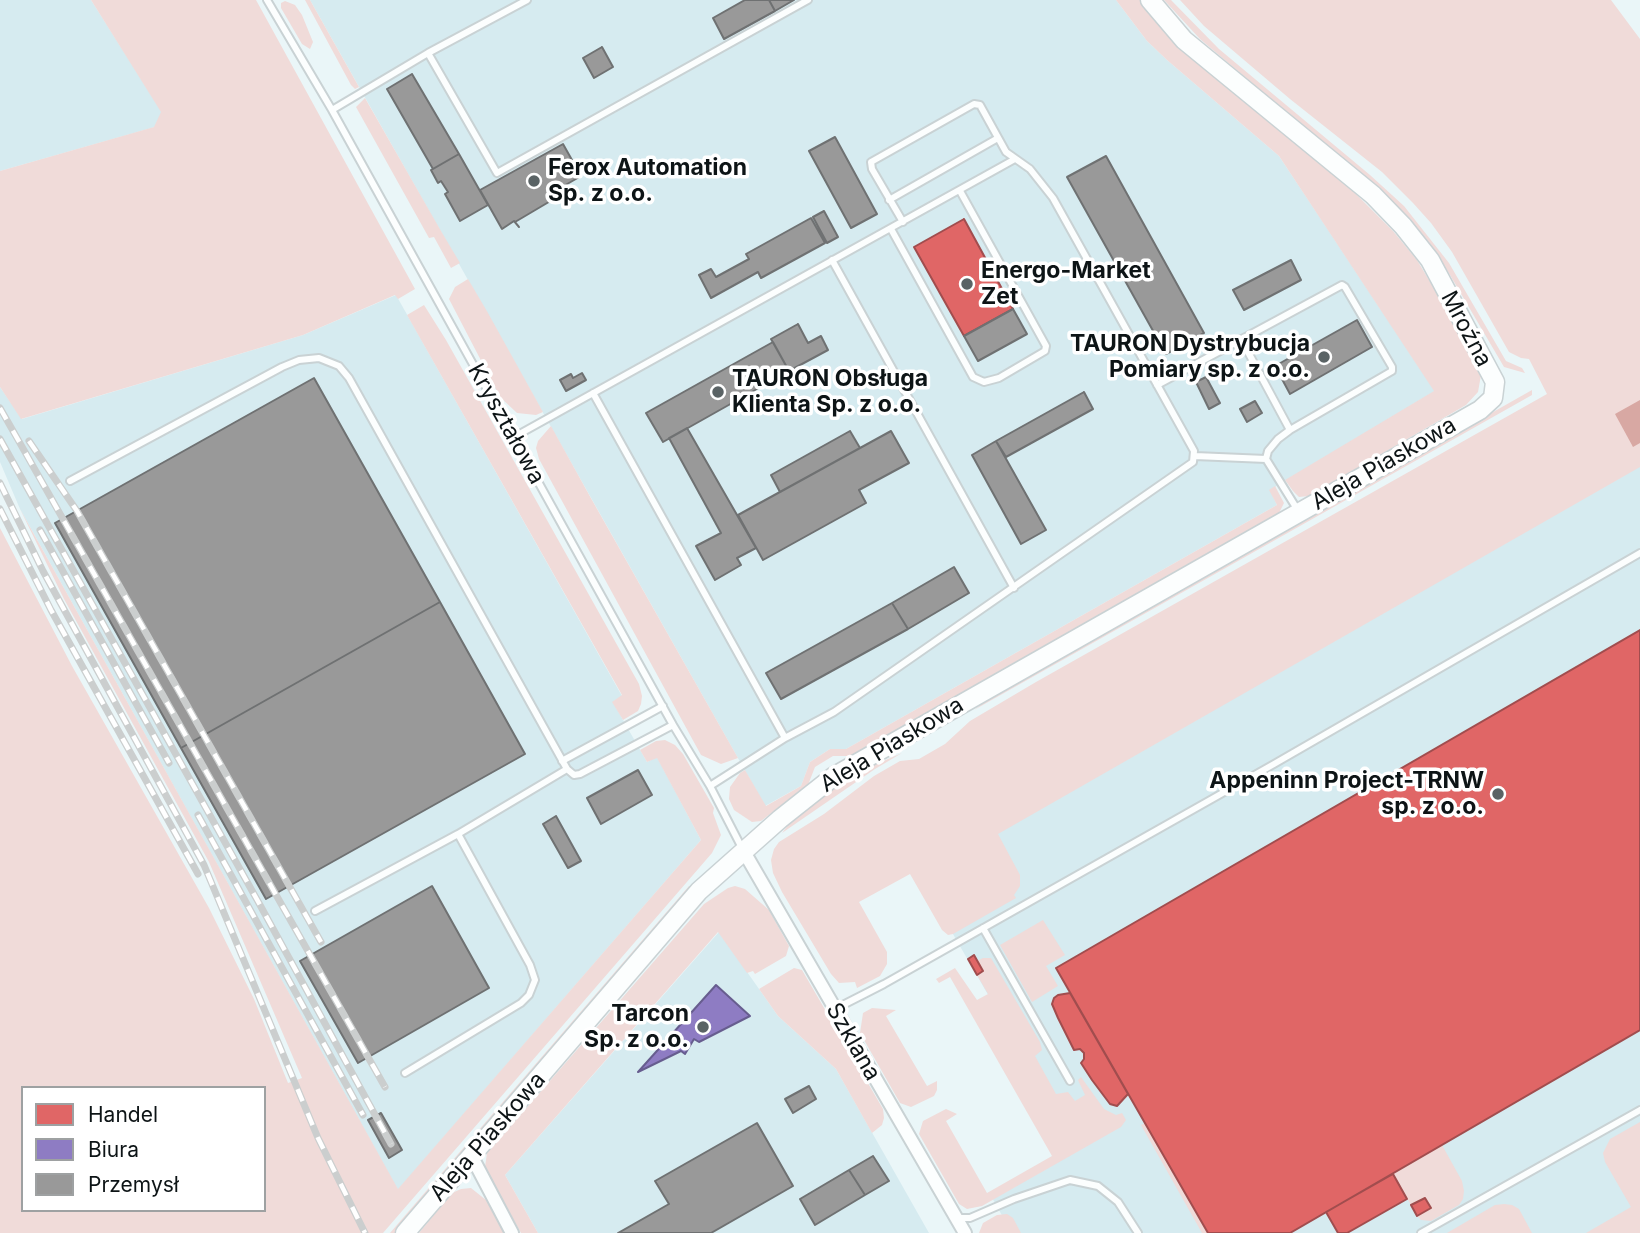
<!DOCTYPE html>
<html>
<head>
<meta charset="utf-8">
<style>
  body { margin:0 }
  #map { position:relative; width:1640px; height:1233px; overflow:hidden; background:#eaf6f8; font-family:Inter,sans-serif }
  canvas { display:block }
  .legend { position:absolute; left:21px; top:1086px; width:245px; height:126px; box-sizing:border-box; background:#fff; border:2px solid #9ea1a2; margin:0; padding:9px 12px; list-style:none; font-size:21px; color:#0d1416 }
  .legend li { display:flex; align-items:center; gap:14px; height:35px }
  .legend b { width:35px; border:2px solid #9ea1a2 }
</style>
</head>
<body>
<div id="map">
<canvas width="1640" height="1233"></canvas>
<ul class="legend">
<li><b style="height:19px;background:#e06666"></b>Handel</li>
<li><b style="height:19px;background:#8e7cc3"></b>Biura</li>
<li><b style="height:19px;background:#999"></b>Przemysł</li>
</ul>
</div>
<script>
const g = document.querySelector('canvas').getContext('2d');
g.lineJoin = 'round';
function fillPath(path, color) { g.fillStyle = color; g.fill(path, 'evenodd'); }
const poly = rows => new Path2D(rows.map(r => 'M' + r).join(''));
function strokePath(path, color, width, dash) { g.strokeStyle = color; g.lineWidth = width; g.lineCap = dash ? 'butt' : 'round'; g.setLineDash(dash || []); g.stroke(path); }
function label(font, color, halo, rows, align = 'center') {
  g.font = font + ' Inter,sans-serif'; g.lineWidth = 7; g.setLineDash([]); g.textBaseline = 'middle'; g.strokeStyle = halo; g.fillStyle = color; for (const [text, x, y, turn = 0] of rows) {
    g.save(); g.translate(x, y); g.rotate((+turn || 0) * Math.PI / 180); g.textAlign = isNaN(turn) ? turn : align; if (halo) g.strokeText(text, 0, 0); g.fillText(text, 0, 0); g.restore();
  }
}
const built = poly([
  [0,0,91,0,162,112,155,127,0,171],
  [310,0,1116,0,1147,41,1167,60,1279,156,1435,391,1270,490,1277,505,846,749,830,749,810,762,801,786,765,806],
  [396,295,622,696,613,702,623,720,647,762,657,757,701,840,398,1190,20,509,0,462,0,387,22,419,303,335],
  [1640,366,1640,1233,1012,1233,991,1196,1076,1147,894,832],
  [719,932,778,1016,836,1069,929,1233,538,1233,505,1175]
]);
const green = poly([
  [91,0,256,0,415,289,398,299,395,295,303,335,21,419,0,387,0,171,154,127,161,112],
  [305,0,310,0,359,87,355,89,351,85],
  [1116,0,1140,0,1159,25,1183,50,1354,192,1393,231,1417,260,1474,355,1481,375,1478,392,1466,405,1309,496,1299,497,1293,491,1285,480,1434,391,1279,156,1167,60,1147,41],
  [1164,0,1171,0,1219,49,1370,175,1404,206,1449,263,1506,361,1522,368,1525,373,1504,367,1450,275,1429,244,1393,203,1200,39],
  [1180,0,1611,0,1640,39,1640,467,998,834,1020,875,1020,886,1014,895,1016,898,953,934,948,935,942,930,910,874,859,902,887,952,887,964,880,976,857,988,855,982,839,983,831,974,782,892,773,873,771,860,774,849,779,842,824,814,874,776,900,761,919,759,945,744,970,721,1036,682,1547,394,1529,359,1521,358,1509,352,1452,252,1431,223,1413,203,1382,172,1290,99,1204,26],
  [285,1,295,5,302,15,313,42,310,49,302,44,281,8,281,3],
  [365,98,441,231,460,263,451,268,434,237,429,238,356,107],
  [468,279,488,313,543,412,536,415,517,413,500,397,449,299,455,287],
  [424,305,446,340,639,684,642,696,641,704,638,711,623,720,612,702,622,695,407,315],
  [1532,390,1532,395,974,710,997,693],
  [551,426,592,500,738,758,721,764,701,755,539,459,536,448,538,441],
  [1275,486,1284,503,1279,513,852,756,833,756,815,767,808,785,761,821,752,822,734,810,729,799,730,787,740,773,745,770,766,806,801,786,810,762,830,749,846,749,1277,505,1269,490],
  [20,509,398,1189,701,840,657,758,647,762,640,750,656,741,665,740,675,745,683,754,714,808,713,813,721,835,712,853,383,1233,0,1233,0,528,72,666,209,908,254,999,288,1083,302,1078,209,862,64,599],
  [23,1088,264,1088,264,1210,23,1210],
  [902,753,875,769,782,833,788,825,834,788,860,771],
  [689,886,692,888,395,1233,390,1233],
  [735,886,745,889,769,910,789,946,786,956,755,974,753,971,747,973,718,932,505,1175,538,1233,521,1233,489,1176,485,1167,487,1153,704,904,728,888],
  [1043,920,1065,955,1046,966,1058,986,1032,1002,1000,945],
  [983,958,991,958,1040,1042,1042,1050,1035,1056,1056,1094,1068,1092,1075,1101,1085,1095,1078,1080,1081,1077,1104,1109,1116,1115,1122,1113,1126,1120,1121,1127,982,1206,967,1209,959,1204,919,1134,923,1121,946,1109,957,1114,946,1121,987,1193,1052,1156,950,977,939,983,936,979,955,968,977,1000,988,994,977,975,983,971,977,961],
  [794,968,802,970,883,1109,884,1118,882,1125,872,1133,836,1069,778,1016,759,989],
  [872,1008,896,1010,886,1016,927,1086,937,1081,937,1090,934,1096,911,1107,900,1103,860,1033,863,1013],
  [1640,1122,1640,1233,1586,1233,1631,1207,1605,1162,1603,1153,1610,1139],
  [1145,1123,1208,1233,1202,1233,1141,1125],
  [1442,1145,1462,1181,1464,1191,1463,1199,1459,1205,1431,1221,1421,1220,1417,1216,1425,1198,1411,1205,1393,1174],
  [471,1188,486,1200,505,1233,419,1233,452,1193,461,1189],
  [1504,1204,1512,1205,1519,1209,1532,1233,1447,1233,1495,1205],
  [1007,1214,1013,1218,1021,1233,979,1233,983,1223,997,1215]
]);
const water = poly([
  [1640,400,1640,443,1633,447,1615,414]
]);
const shops = poly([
  [964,219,1013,309,964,336,914,247,964,219],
  [1640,630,1640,1030,1290,1233,1208,1233,1056,968,1640,630],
  [974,955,983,971,977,975,968,959,974,955],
  [1070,993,1128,1094,1117,1106,1110,1104,1092,1080,1081,1063,1084,1059,1084,1053,1080,1049,1074,1050,1058,1018,1052,1004,1054,998,1058,995,1070,993],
  [1393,1174,1407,1199,1347,1233,1338,1233,1326,1212,1393,1174],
  [1425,1198,1431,1208,1417,1216,1411,1205,1425,1198]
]);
const offices = poly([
  [716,985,750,1016,699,1042,694,1039,685,1054,681,1051,638,1072,716,985]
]);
const industry = poly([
  [745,0,769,0,775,11,724,39,713,18,745,0],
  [769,0,794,0,775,11,769,0],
  [602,47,613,67,594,78,583,58,602,47],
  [412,74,459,154,433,169,387,89,412,74],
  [835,137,877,214,851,228,809,151,835,137],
  [563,144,581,176,562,187,567,194,564,193,515,222,519,227,514,221,502,229,480,190,563,144],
  [459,154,488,205,460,221,445,194,448,192,441,181,438,183,431,170,459,154],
  [1106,156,1204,333,1166,354,1067,177,1106,156],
  [824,211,838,237,827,243,813,217,824,211],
  [811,218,825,243,761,278,758,272,711,298,699,275,711,269,716,277,749,259,746,254,811,218],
  [1291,260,1301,280,1244,310,1233,290,1291,260],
  [1013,309,1027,334,978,361,964,336,1013,309],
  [1357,320,1372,347,1290,394,1275,366,1357,320],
  [798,324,808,343,821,336,828,350,789,371,771,339,798,324],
  [773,342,789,371,663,442,646,413,773,342],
  [582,373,586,380,566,391,560,380,571,374,573,378,582,373],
  [1206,377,1220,403,1209,409,1196,382,1206,377],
  [314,378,440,602,181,748,55,523,314,378],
  [1084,392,1093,409,1006,457,996,441,1084,392],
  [1255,401,1262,413,1247,422,1240,409,1255,401],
  [687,428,756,548,737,558,741,565,715,580,696,546,721,533,669,438,687,428],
  [850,431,860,448,780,492,771,475,850,431],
  [891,431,909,463,859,490,866,503,763,560,738,515,891,431],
  [996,441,1046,530,1021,544,972,455,996,441],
  [954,567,969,593,908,629,892,603,954,567],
  [440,602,525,754,266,899,181,748,440,602],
  [892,603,908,629,781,699,766,673,892,603],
  [638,770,652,795,601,824,587,798,638,770],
  [556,816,581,861,568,868,543,824,556,816],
  [432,886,489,988,358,1063,300,961,432,886],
  [809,1086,816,1099,793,1113,785,1099,809,1086],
  [381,1113,402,1150,389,1158,368,1120,381,1113],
  [757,1123,793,1186,711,1233,618,1233,669,1204,655,1181,757,1123],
  [873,1156,889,1181,865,1195,849,1170,873,1156],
  [849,1170,865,1195,815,1225,800,1199,849,1170]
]);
const service = poly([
  [267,0,332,110,673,725,710,786,743,850],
  [428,53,497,173,808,0],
  [332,110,428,53,527,0],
  [889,200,998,138],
  [891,229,973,377,984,382,999,378,1045,351,1046,346,960,191],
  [832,260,1014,588],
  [1241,339,1290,430],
  [1157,385,1342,285,1345,287,1392,367,1392,371,1290,430,1278,439,1268,451,1266,459,1297,509],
  [593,393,785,738],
  [514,437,1015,159],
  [1195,456,1266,459],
  [70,481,282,367,299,360,319,358,339,366,349,378,567,769,458,834,315,911],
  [562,761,663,706],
  [567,769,574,775,580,774,673,725],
  [710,786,785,738,834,712,1193,462,1194,451,1053,198,1030,169,1006,152,980,105,974,104,871,162,872,169,903,222],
  [983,928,1070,1081],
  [835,1009,884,984,1274,764,1640,553],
  [405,1073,521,1003,529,995,535,980,530,965,458,834],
  [957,1218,970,1218,1014,1199,1070,1180,1098,1186,1118,1202,1138,1233],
  [1421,1233,1640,1110]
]);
const minor = poly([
  [743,850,965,1233],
  [472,1157,512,1233]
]);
const secondary = poly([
  [405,1233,699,891,780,819,833,777,1480,410,1493,398,1495,382,1430,260,1403,226,1373,195,1184,40,1150,0]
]);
const rail = poly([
  [0,408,385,1087],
  [0,439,260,905,391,1144],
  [29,441,77,511,321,942],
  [0,483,43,571,204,865,318,1138,365,1233],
  [0,509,51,610,198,874],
  [40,530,169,763],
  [198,815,363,1115]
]);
const markers = [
  [534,181,7,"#5a6365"],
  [967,284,7,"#5a6365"],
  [1324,357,7,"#5a6365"],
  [718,392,7,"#5a6365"],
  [1498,794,7,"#5a6365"],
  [703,1027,7,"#5a6365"]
];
const poiNames = [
  ["Ferox Automation",548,168],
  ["Sp. z o.o.",548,194],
  ["Energo-Market",981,271],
  ["Zet",981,297],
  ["TAURON Dystrybucja",1310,344,"right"],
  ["Pomiary sp. z o.o.",1310,370,"right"],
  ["TAURON Obsługa",732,379],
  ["Klienta Sp. z o.o.",732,405],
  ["Appeninn Project-TRNW",1484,781,"right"],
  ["sp. z o.o.",1484,807,"right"],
  ["Tarcon",689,1014,"right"],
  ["Sp. z o.o.",689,1040,"right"]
];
const streetNames = [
  ["Mroźna",1466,329,62],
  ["Kryształowa",506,424,61],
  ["Aleja Piaskowa",1384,464,-30],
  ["Aleja Piaskowa",892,745,-31],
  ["Szklana",853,1042,60],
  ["Aleja Piaskowa",488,1137,-49]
];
fillPath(built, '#d6ebf0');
fillPath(green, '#f0dbd9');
fillPath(water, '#d8a8a3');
fillPath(shops, '#e06666');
strokePath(shops, '#a14d4e', 2);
fillPath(offices, '#8e7cc3');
strokePath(offices, '#675d8f', 2);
fillPath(industry, '#999');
strokePath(industry, '#6f7172', 2);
strokePath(service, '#c9d2d4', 10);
strokePath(minor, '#c9d2d4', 16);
strokePath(secondary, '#c9d2d4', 21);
strokePath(service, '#fcfefe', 6);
strokePath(minor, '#fcfefe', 12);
strokePath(secondary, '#fcfefe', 18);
strokePath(rail, '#cbcece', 7);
strokePath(rail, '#fff', 4.5, [13]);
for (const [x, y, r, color] of markers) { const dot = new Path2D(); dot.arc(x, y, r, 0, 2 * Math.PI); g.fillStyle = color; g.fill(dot); strokePath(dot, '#fff', 2.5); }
label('bold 23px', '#0d1416', '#fff', poiNames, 'left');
label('23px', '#0d1416', '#fff', streetNames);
</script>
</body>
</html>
